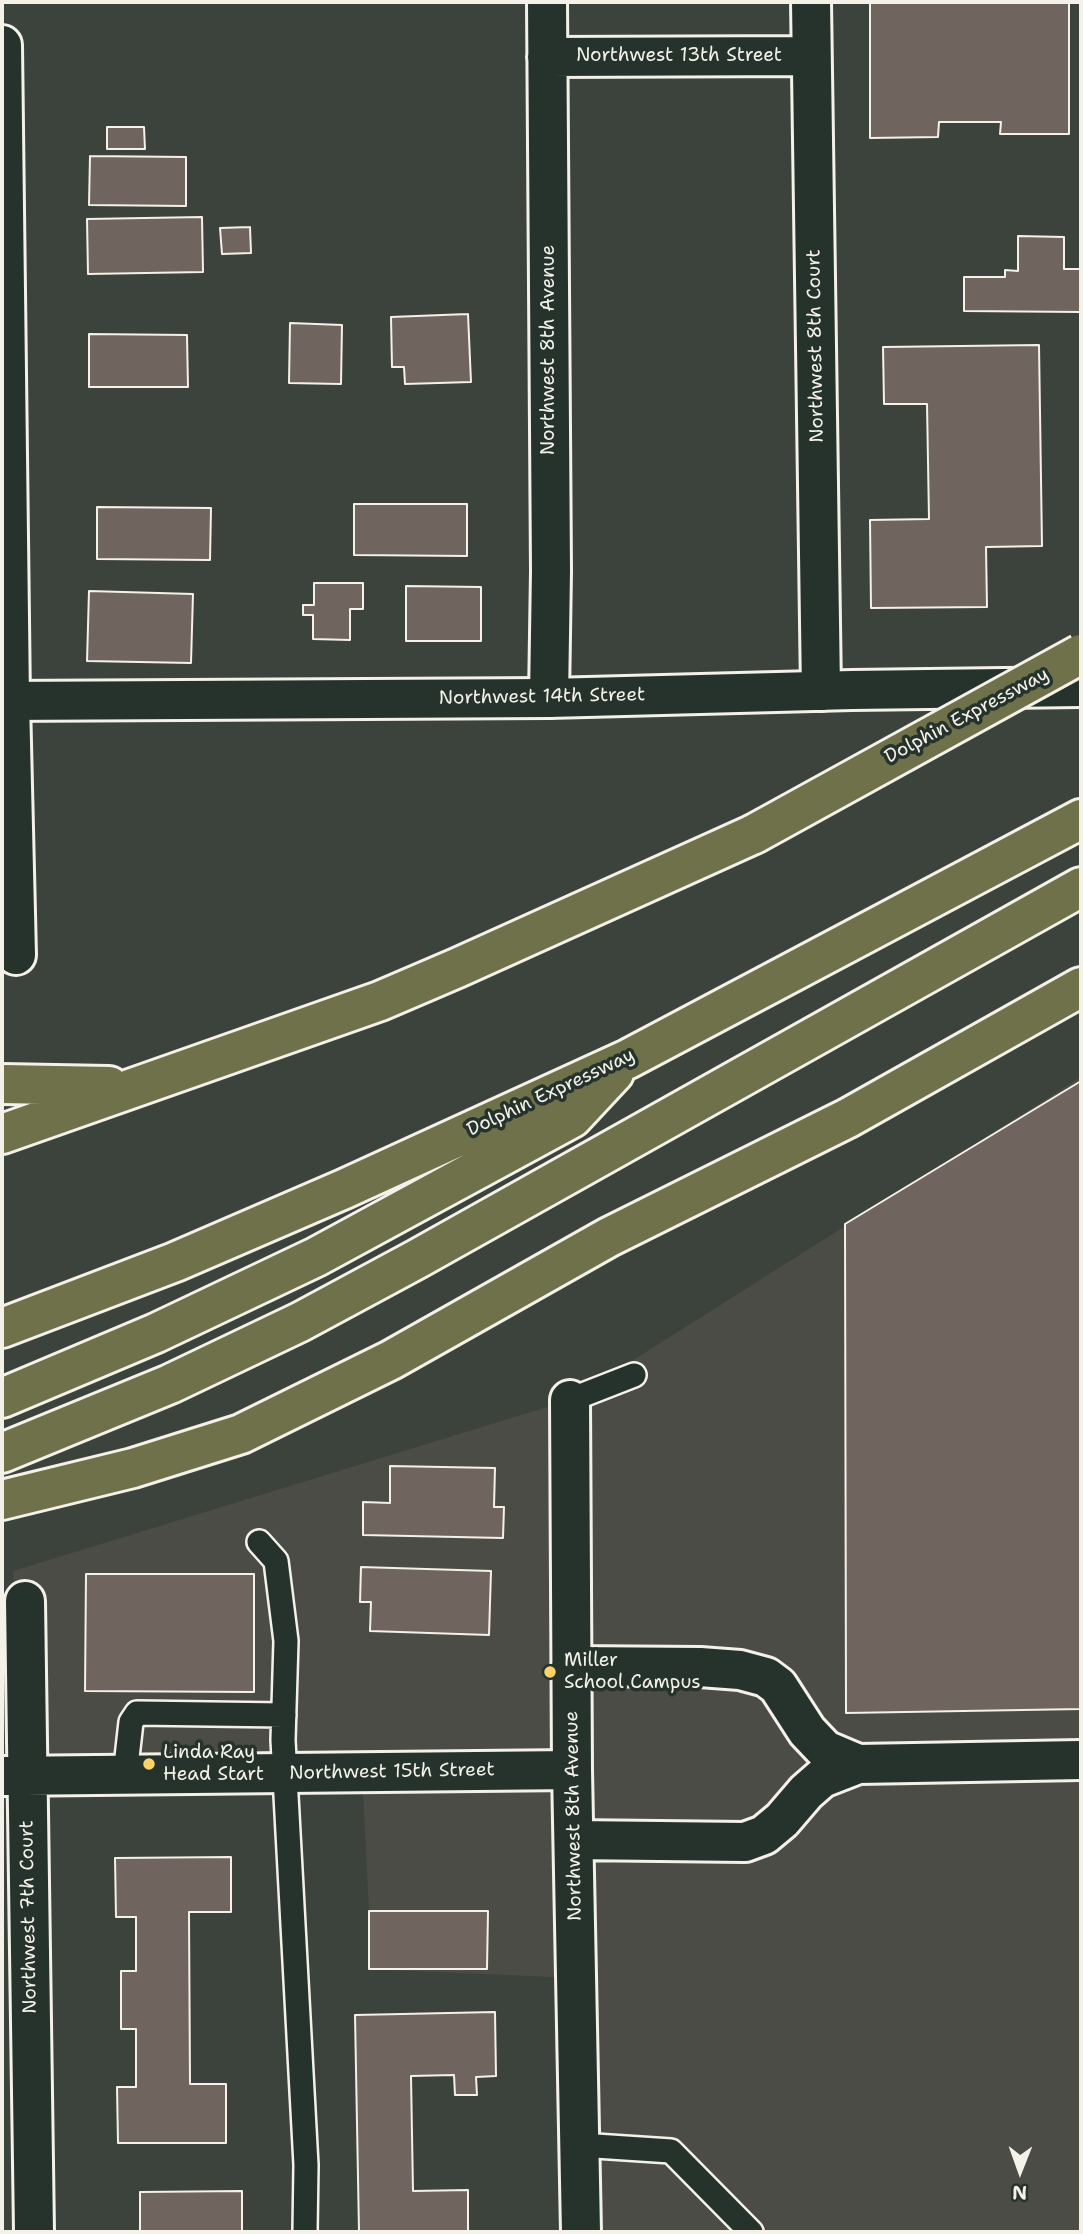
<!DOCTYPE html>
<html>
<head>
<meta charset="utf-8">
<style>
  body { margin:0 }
  #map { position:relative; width:1083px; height:2234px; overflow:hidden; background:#3c423c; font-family:"Shantell Sans",sans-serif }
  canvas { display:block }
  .frame { position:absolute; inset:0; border:4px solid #f4f1e8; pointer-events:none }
  .north { position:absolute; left:985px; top:2136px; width:70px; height:70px; -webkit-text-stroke:5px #26332d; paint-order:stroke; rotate:181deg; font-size:19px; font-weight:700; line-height:28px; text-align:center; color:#f4f1e8 }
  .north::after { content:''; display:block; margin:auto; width:24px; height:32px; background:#f4f1e8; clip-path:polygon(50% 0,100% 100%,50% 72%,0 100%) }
</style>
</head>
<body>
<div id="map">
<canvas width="1083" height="2234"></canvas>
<div class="frame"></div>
<div class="north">N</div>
</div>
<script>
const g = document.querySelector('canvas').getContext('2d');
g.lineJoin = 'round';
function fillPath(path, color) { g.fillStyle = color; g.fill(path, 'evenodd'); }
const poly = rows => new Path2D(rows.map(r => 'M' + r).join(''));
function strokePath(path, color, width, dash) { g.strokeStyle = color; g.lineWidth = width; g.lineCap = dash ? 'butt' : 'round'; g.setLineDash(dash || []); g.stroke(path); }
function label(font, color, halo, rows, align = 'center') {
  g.font = font + ' "Shantell Sans",sans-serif'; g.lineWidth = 7; g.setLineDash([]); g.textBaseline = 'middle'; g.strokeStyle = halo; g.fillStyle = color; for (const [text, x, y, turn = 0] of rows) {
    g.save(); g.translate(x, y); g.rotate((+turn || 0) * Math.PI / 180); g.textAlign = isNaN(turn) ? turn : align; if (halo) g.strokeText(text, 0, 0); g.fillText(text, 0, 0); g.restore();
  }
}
const built = poly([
  [1081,1077,1081,2232,565,2232,576,1978,369,1969,369,1911,362,1773,26,1777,13,1571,570,1400]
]);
const building = poly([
  [870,2,1069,2,1069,134,1000,134,1001,122,939,122,938,137,870,138,870,2],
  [107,127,144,127,145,149,107,149,107,127],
  [90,156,186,157,186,206,89,205,90,156],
  [202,217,203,272,88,274,87,219,202,217],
  [250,227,251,253,222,254,220,228,250,227],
  [1018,236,1064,237,1064,269,1080,269,1080,312,964,311,964,277,1005,277,1005,270,1018,271,1018,236],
  [468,314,471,382,405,384,404,367,392,367,391,317,468,314],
  [290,323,342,325,341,384,289,383,290,323],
  [89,334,187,335,188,387,89,387,89,334],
  [1039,345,1042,546,986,547,987,607,871,608,870,520,929,519,927,404,884,404,883,347,1039,345],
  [354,504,467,504,467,556,354,555,354,504],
  [97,507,211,508,210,560,97,559,97,507],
  [314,583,363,583,363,609,350,609,350,640,313,639,313,615,303,615,303,605,314,605,314,583],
  [406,586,481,587,481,641,406,641,406,586],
  [89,591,193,594,191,663,87,661,89,591],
  [1081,1081,1081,1709,846,1713,845,1224,1081,1081],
  [390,1466,495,1468,494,1507,504,1507,503,1538,363,1535,363,1502,390,1503,390,1466],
  [361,1567,491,1571,489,1635,370,1631,371,1602,360,1602,361,1567],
  [86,1574,254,1574,254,1692,85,1691,86,1574],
  [231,1857,231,1912,189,1912,190,2084,226,2084,226,2143,118,2143,117,2087,136,2087,136,2029,121,2029,121,1971,136,1971,136,1917,116,1917,115,1858,231,1857],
  [369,1911,488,1911,487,1969,369,1969,369,1911],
  [495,2012,496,2076,476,2077,477,2095,455,2095,454,2075,411,2076,413,2191,468,2190,468,2232,359,2232,355,2015,495,2012],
  [242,2191,242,2232,140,2232,140,2192,242,2191]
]);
const service = poly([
  [570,1400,634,1375],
  [259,1542,276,1561,286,1641,283,1740,306,2165,305,2232],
  [125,1775,131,1722,137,1713,284,1715],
  [580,2145,671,2151,751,2232]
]);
const minor = poly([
  [547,2,551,571,549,698],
  [811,2,821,691],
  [2,45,10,701,16,955],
  [547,57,811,56],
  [570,1400,572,1770,581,2232],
  [25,1601,34,2232],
  [571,1666,700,1667,740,1670,766,1677,778,1686,807,1731,825,1750,858,1764],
  [2,1776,572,1770],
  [574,1840,745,1842,764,1835,782,1820,806,1792,822,1778,858,1764,1081,1760]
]);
const tertiary = poly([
  [2,701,549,698,852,690,1081,687]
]);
const motorway = poly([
  [2,1084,109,1086],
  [2,1134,380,1001,457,968,754,834],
  [2,1328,175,1262,344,1189,628,1059,1081,819],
  [2,1398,156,1333,316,1257,572,1118,614,1073],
  [2,1453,170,1384,300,1322,417,1259,1081,887],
  [2,1500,133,1468,241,1434,391,1360,609,1237,848,1118,1081,987]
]);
const motorwayBridge = poly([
  [754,834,1081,654]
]);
const markers = [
  [550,1672,7,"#ffd166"],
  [149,1764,7,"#ffd166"]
];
const streetNames = [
  ["Northwest 13th Street",679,56],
  ["Northwest 8th Court",816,346,-91],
  ["Northwest 8th Avenue",549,350,-90],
  ["Northwest 14th Street",542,697,-1],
  ["Dolphin Expressway",967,716,-28],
  ["Dolphin Expressway",551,1093,-25],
  ["Northwest 15th Street",392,1772,-1],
  ["Northwest 8th Avenue",574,1816,-91],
  ["Northwest 7th Court",29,1917,-91]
];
const poiNames = [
  ["Miller",564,1661],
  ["School Campus",564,1683],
  ["Linda Ray",163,1753],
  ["Head Start",163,1775]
];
fillPath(built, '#4c4c46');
fillPath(building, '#70645e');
strokePath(building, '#f4f1e8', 2);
strokePath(service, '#f4f1e8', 28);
strokePath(minor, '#f4f1e8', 44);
strokePath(tertiary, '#f4f1e8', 44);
strokePath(motorway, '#f4f1e8', 44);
strokePath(service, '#26332d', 23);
strokePath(minor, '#26332d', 38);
strokePath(tertiary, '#26332d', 38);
strokePath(motorway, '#6f714a', 38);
strokePath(motorwayBridge, '#f4f1e8', 44, []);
strokePath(motorwayBridge, '#6f714a', 38);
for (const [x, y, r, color] of markers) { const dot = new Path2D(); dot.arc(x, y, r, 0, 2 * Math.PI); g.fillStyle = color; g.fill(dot); strokePath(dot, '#26332d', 2.5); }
label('19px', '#f4f1e8', '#26332d', streetNames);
label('19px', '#f4f1e8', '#26332d', poiNames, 'left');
</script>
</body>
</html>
